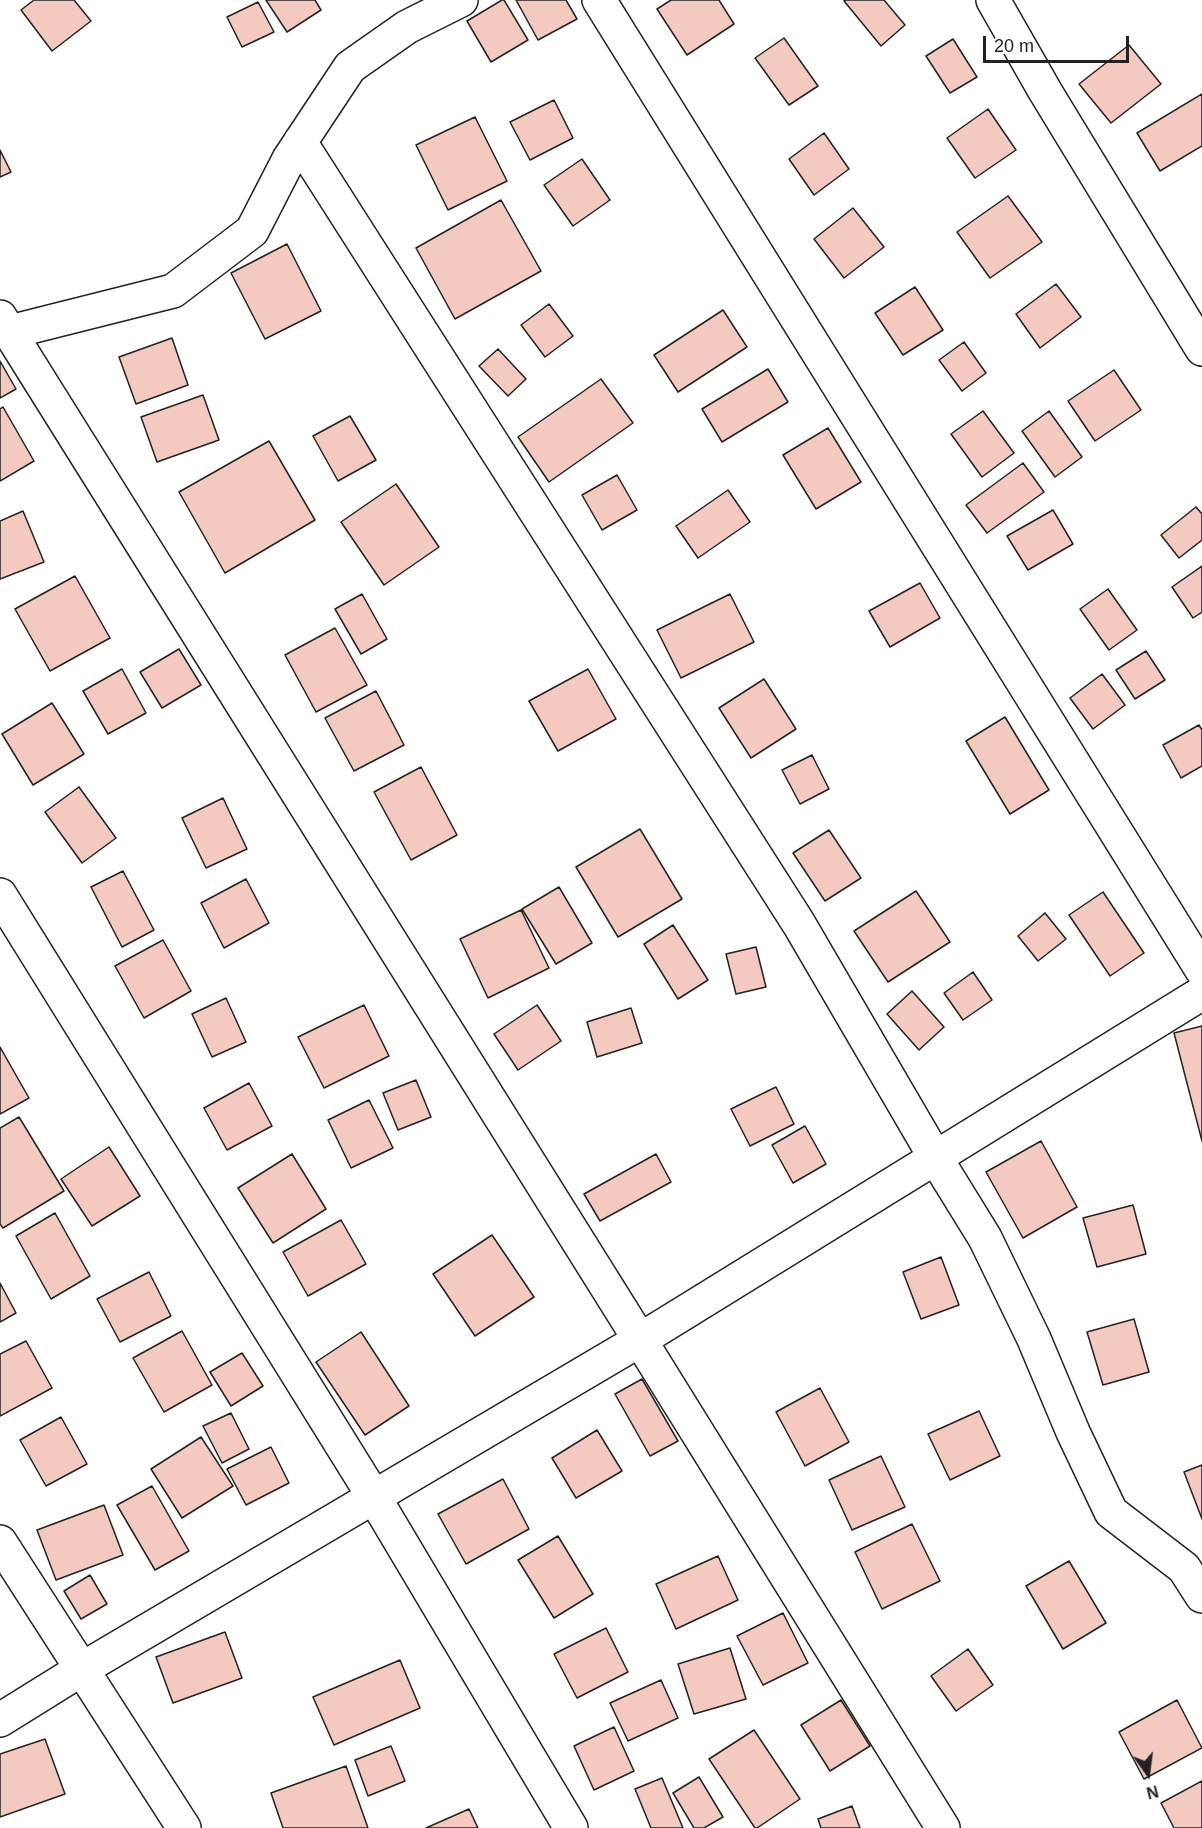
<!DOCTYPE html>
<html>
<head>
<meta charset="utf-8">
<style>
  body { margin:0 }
  #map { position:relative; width:1202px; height:1828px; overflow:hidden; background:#fff; font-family:Arial,sans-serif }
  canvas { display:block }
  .north { position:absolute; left:1118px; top:1744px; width:60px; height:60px; -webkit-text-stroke:4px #fff; paint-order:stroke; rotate:166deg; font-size:16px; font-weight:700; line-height:24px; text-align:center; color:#222 }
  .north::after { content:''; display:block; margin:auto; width:21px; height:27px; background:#222; clip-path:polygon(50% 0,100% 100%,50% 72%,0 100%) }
  .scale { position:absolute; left:983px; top:36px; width:146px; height:27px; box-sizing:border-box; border:3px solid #222; border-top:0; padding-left:8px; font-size:18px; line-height:21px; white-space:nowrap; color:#222; -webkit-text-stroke:4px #fff; paint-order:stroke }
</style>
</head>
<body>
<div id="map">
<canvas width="1202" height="1828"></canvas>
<div class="north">N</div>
<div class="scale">20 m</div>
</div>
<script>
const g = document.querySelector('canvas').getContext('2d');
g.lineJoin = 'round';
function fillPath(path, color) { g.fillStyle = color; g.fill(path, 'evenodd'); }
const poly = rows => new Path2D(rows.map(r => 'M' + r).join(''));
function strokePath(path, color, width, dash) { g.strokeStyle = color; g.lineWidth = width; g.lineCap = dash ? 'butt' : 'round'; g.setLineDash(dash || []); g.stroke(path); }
const building = poly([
  [34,0,74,0,91,21,52,51,21,10,34,0],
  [266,0,315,0,321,10,287,32,266,0],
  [502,0,504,0,528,40,491,62,467,21,502,0],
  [516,0,566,0,577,19,538,40,516,0],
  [671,0,719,0,734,24,687,55,657,9,671,0],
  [846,0,884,0,905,25,881,46,844,1,846,0],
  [258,2,274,32,242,47,227,17,258,2],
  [784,38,818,86,789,105,755,58,784,38],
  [953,39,977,77,950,93,926,56,953,39],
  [1129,45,1161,84,1111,123,1079,84,1129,45],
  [1202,94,1202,146,1160,171,1137,133,1202,94],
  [554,100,573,138,530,160,510,122,554,100],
  [988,109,1016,150,975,178,947,138,988,109],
  [475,117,507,181,448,210,416,145,475,117],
  [824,133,849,169,814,195,789,159,824,133],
  [0,150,11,172,0,177,0,150],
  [582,159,610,200,573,226,544,185,582,159],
  [1008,196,1042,242,990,278,957,232,1008,196],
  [501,200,541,271,455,319,416,248,501,200],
  [853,208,884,247,844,278,814,239,853,208],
  [287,244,321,311,265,339,231,273,287,244],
  [1056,284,1081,317,1040,348,1016,314,1056,284],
  [915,287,943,330,903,355,875,313,915,287],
  [549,304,573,336,545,357,521,325,549,304],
  [723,310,747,347,678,392,654,355,723,310],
  [172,338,188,385,136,404,119,357,172,338],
  [964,342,986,373,962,391,939,360,964,342],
  [498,349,526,379,508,396,479,366,498,349],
  [0,361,16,389,0,398,0,361],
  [768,369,788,402,722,442,702,409,768,369],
  [1114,370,1141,410,1095,441,1068,401,1114,370],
  [601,379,633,423,549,482,518,437,601,379],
  [203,395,219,440,157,462,141,417,203,395],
  [3,407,34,461,0,481,0,409,3,407],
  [983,411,1014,453,982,477,951,434,983,411],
  [1049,411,1082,457,1055,477,1022,431,1049,411],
  [350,416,376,460,338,481,313,436,350,416],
  [828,428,861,482,816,509,783,455,828,428],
  [269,441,315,520,225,573,179,492,269,441],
  [1023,463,1044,492,987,533,966,505,1023,463],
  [617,475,637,510,602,530,582,495,617,475],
  [396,484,439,547,384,585,341,522,396,484],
  [728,490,750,522,698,558,676,526,728,490],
  [1196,507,1202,514,1202,540,1179,558,1161,535,1196,507],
  [1053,510,1073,544,1028,570,1007,536,1053,510],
  [23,511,44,562,0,579,0,521,23,511],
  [1202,566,1202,612,1193,618,1172,587,1202,566],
  [75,576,110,638,50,671,15,609,75,576],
  [920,583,940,618,890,647,869,611,920,583],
  [1108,589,1137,630,1109,650,1080,609,1108,589],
  [362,594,387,639,361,654,335,609,362,594],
  [730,594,754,642,681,678,657,630,730,594],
  [335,628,367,685,316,712,285,655,335,628],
  [179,649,201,685,162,708,140,672,179,649],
  [1146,651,1165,680,1135,699,1116,670,1146,651],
  [122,669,146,713,108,734,83,691,122,669],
  [588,669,616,719,558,751,529,701,588,669],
  [1102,674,1125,705,1093,729,1070,698,1102,674],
  [764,679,796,729,751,758,719,708,764,679],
  [376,691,404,745,354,771,325,718,376,691],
  [52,703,84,754,33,785,2,734,52,703],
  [1005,717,1049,790,1010,814,966,741,1005,717],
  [1199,725,1202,730,1202,766,1181,778,1163,745,1199,725],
  [812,755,829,789,800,804,782,770,812,755],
  [421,767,457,835,411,860,374,792,421,767],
  [79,787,116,838,82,863,45,812,79,787],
  [223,798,247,849,206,868,182,818,223,798],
  [640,829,682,899,618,937,576,867,640,829],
  [829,830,861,878,825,901,793,853,829,830],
  [123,871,154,930,122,947,91,887,123,871],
  [246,879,269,923,224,948,201,903,246,879],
  [559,887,592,943,556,964,522,909,559,887],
  [916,891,950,942,888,982,854,931,916,891],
  [1103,892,1144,953,1110,976,1069,915,1103,892],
  [521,910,549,968,488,998,460,939,521,910],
  [1045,913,1066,939,1038,961,1018,936,1045,913],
  [673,925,708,980,678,999,644,944,673,925],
  [163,940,191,991,144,1018,115,966,163,940],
  [756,947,766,987,736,994,726,954,756,947],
  [973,972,992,1000,963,1020,944,993,973,972],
  [912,991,944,1027,919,1050,887,1014,912,991],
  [226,998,246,1042,212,1057,192,1014,226,998],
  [364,1005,389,1056,324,1088,298,1037,364,1005],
  [537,1005,561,1041,518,1070,494,1034,537,1005],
  [631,1008,642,1043,597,1057,587,1022,631,1008],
  [1202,1026,1202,1141,1174,1033,1202,1026],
  [0,1047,29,1098,0,1114,0,1047],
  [416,1080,431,1117,398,1130,383,1093,416,1080],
  [249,1083,272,1126,227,1150,204,1108,249,1083],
  [776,1087,794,1124,750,1146,731,1109,776,1087],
  [369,1100,393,1148,351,1168,328,1120,369,1100],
  [19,1117,64,1191,3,1228,0,1224,0,1128,19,1117],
  [805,1126,826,1164,793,1183,772,1145,805,1126],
  [1041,1141,1077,1207,1023,1238,986,1172,1041,1141],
  [109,1147,140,1196,92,1226,61,1179,109,1147],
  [292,1154,326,1209,273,1243,238,1188,292,1154],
  [656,1154,671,1182,600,1221,584,1194,656,1154],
  [1133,1205,1146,1254,1097,1267,1083,1218,1133,1205],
  [55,1213,90,1276,51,1299,16,1236,55,1213],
  [341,1220,366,1264,308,1296,283,1252,341,1220],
  [492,1235,534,1297,475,1336,433,1274,492,1235],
  [941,1257,959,1305,921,1319,903,1272,941,1257],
  [149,1272,171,1316,120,1342,97,1299,149,1272],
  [0,1283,16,1313,0,1322,0,1283],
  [1134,1319,1149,1372,1103,1385,1087,1332,1134,1319],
  [182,1331,212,1385,164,1412,133,1358,182,1331],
  [361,1332,409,1406,365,1435,316,1362,361,1332],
  [26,1341,52,1388,0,1416,0,1354,26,1341],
  [242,1353,263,1386,231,1406,210,1372,242,1353],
  [642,1379,678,1441,650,1456,615,1394,642,1379],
  [820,1388,849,1442,805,1466,776,1412,820,1388],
  [979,1411,1000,1456,950,1480,928,1434,979,1411],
  [231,1413,249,1449,222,1463,203,1426,231,1413],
  [61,1417,87,1464,46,1486,20,1440,61,1417],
  [597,1430,622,1471,576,1498,552,1458,597,1430],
  [201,1437,233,1486,182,1518,151,1469,201,1437],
  [271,1447,289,1483,246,1505,227,1469,271,1447],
  [881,1456,905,1507,852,1530,829,1480,881,1456],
  [1202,1465,1202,1519,1184,1472,1202,1465],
  [503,1479,529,1529,466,1564,438,1514,503,1479],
  [152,1486,189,1551,155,1570,117,1505,152,1486],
  [104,1505,123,1555,56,1580,37,1530,104,1505],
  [912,1524,940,1581,882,1609,855,1552,912,1524],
  [558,1536,593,1594,554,1618,518,1560,558,1536],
  [718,1556,738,1600,676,1629,656,1584,718,1556],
  [1069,1561,1106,1623,1063,1649,1026,1586,1069,1561],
  [90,1575,107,1604,81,1619,64,1591,90,1575],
  [783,1613,808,1663,763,1685,737,1636,783,1613],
  [606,1628,628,1672,577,1698,554,1654,606,1628],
  [225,1632,242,1678,173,1703,156,1657,225,1632],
  [730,1648,746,1699,694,1714,678,1664,730,1648],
  [968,1649,993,1685,956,1711,931,1676,968,1649],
  [400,1660,420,1708,334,1745,313,1697,400,1660],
  [661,1680,678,1718,628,1741,610,1703,661,1680],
  [841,1700,870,1746,830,1771,801,1725,841,1700],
  [1177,1700,1202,1748,1144,1779,1119,1732,1177,1700],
  [614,1727,634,1771,594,1790,574,1746,614,1727],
  [754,1730,800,1799,757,1828,755,1828,709,1759,754,1730],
  [45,1739,65,1794,0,1817,0,1754,45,1739],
  [391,1746,405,1781,368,1796,355,1760,391,1746],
  [346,1766,368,1828,283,1828,271,1793,346,1766],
  [699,1777,723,1817,704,1828,694,1828,673,1793,699,1777],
  [662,1778,683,1828,651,1828,635,1789,662,1778],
  [1202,1781,1202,1828,1174,1828,1161,1803,1202,1781],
  [852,1806,860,1828,821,1828,818,1819,852,1806],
  [469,1809,478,1828,426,1828,469,1809]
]);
const minor = poly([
  [599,0,1202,970],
  [993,0,1045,91,1202,349],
  [300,142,799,924,935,1157,985,1238,1034,1339,1073,1432,1111,1512,1184,1568,1202,1596],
  [0,317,640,1340,943,1828],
  [10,332,173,291,252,231,289,159,350,67,407,27,461,0],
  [0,895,374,1497,571,1828],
  [0,1542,184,1828],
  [0,1720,82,1669,640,1340,1202,993]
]);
fillPath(building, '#f3c9c0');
strokePath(building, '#222', 1.5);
strokePath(minor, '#222', 36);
strokePath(minor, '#fff', 33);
</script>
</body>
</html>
